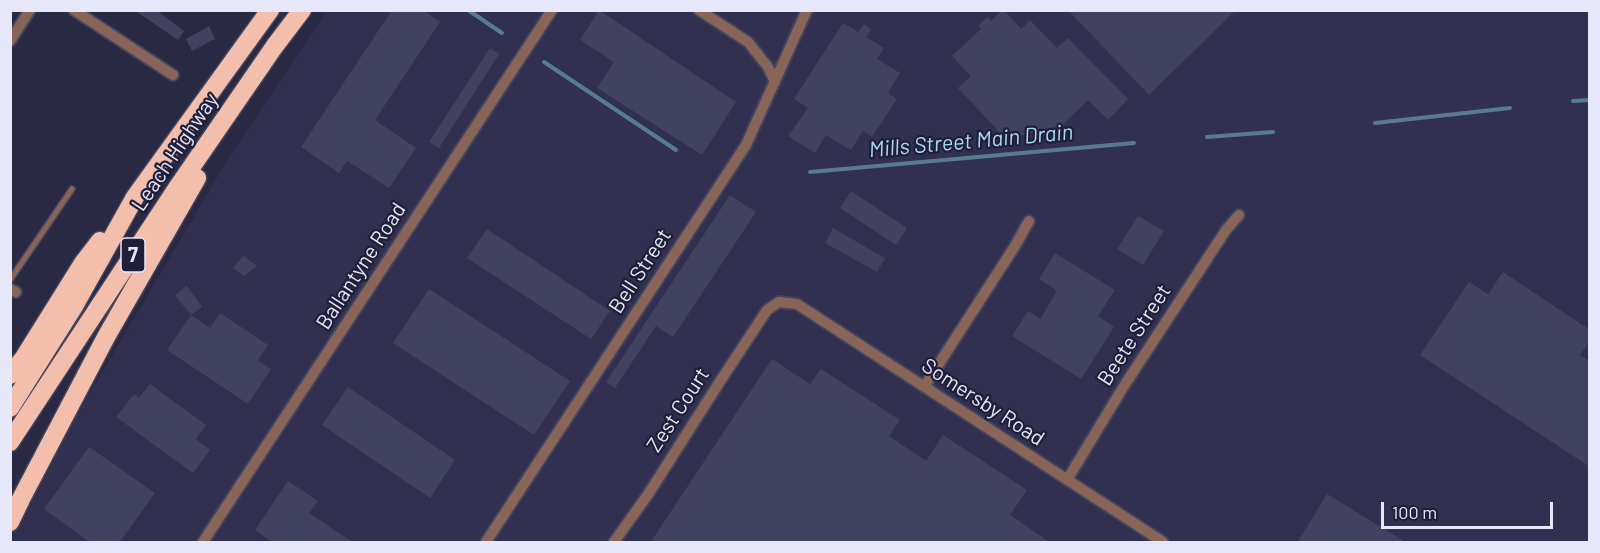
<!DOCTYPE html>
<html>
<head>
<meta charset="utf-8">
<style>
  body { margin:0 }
  #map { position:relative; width:1600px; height:553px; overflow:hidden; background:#292944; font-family:Barlow,sans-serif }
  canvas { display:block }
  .frame { position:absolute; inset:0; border:12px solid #e6e7f9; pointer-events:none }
  .scale { position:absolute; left:1381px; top:502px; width:172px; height:27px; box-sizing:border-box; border:3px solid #e6e7f9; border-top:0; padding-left:8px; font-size:18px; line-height:21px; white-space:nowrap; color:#e6e7f9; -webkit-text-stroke:4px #201f39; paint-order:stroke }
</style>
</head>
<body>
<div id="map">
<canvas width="1600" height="553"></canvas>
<div class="frame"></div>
<div class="scale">100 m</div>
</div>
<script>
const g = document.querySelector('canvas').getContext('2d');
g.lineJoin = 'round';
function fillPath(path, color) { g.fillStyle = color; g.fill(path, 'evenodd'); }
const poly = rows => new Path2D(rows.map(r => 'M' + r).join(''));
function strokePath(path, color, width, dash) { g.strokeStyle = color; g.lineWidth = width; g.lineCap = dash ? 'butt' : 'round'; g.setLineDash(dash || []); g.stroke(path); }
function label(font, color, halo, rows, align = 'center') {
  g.font = font + ' Barlow,sans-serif'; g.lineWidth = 4.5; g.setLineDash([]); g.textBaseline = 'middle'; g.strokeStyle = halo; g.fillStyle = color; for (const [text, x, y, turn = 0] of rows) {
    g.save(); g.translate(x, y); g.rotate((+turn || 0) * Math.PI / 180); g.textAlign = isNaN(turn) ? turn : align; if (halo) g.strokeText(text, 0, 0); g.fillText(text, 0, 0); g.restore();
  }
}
const built = poly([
  [327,11,1589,11,1589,542,11,542,11,527,225,164]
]);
const stream = poly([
  [468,10,502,33],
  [544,62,676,150],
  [1573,101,1590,100],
  [1375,123,1510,108],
  [1207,137,1273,132],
  [810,172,1134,143]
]);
const building = poly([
  [134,10,156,10,184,31,178,40],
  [392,10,423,10,440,22,375,120,416,148,389,188,347,161,339,173,301,147],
  [599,10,736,102,702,155,597,88,614,62,580,40],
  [1002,10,1004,10,1021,29,1030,20,1057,48,1068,38,1128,99,1108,120,1088,100,1056,131,1004,137,958,88,971,76,952,56,981,29,978,26,987,17,991,21],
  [1068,10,1236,10,1149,95],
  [843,23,858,32,864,24,871,30,866,37,884,48,877,59,900,73,888,93,897,99,872,137,863,131,851,150,826,135,815,153,788,136,808,108,794,99],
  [209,26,215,39,192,51,186,39],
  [490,48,499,54,439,148,429,142],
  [851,191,907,228,896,245,840,208],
  [730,195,756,212,673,337,656,326,615,388,606,382],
  [1138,216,1164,231,1143,265,1117,249],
  [833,228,885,258,877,272,825,243],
  [487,229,610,311,591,339,467,258],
  [1055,253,1115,290,1098,316,1114,327,1081,379,1012,336,1028,311,1040,319,1057,291,1039,279],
  [243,256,257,266,244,276,233,268],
  [1503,272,1590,330,1590,341,1580,355,1590,361,1590,467,1420,355,1469,282,1488,294],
  [187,286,202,307,191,315,175,295],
  [429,289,570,381,534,435,393,343],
  [220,313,268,345,258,360,271,369,248,404,167,350,191,315,210,328],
  [772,359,810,384,821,369,900,420,889,436,926,461,943,435,1027,490,1010,515,1051,543,650,543],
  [150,384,206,425,196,439,210,450,193,473,116,417,134,394,139,398],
  [348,387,455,460,430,498,322,425],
  [89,447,155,493,119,543,91,543,44,509],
  [288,481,318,501,309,513,354,543,273,543,255,530],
  [1327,494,1407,543,1297,543]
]);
const lane = poly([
  [10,280,72,189]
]);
const street = poly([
  [74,10,173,75],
  [699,10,748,42,768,67,775,82],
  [10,41,30,10],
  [10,289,16,292],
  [924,387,1015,246,1029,221],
  [1067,480,1124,386,1226,230,1239,215],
  [203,542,552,10],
  [486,542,746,145,807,10],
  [614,542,649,493,719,383,767,310,779,302,797,304,1163,542]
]);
const highway = poly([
  [10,375,23,359,83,263,100,241],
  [10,408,73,308,135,197,270,10],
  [10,442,177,188,274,47,302,10],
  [10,522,22,497,106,337,197,178]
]);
const shields = [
  [133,255,24]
];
const shieldNames = [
  ["7",133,255]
];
const streetNames = [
  ["Leach Highway",175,152,-56],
  ["Ballantyne Road",361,266,-57],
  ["Bell Street",640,271,-57],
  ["Beete Street",1134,335,-57],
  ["Somersby Road",983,402,33],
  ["Zest Court",678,410,-57]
];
const waterNames = [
  ["Mills Street Main Drain",971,141,-5]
];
fillPath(built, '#313051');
strokePath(stream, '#587b91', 4);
fillPath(building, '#414160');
strokePath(lane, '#43445d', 8);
strokePath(street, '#43445d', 14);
strokePath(highway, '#43445d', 21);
strokePath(lane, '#896559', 5);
strokePath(street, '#896559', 10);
strokePath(highway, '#f4beac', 18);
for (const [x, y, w] of shields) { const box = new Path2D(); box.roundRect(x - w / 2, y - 17, w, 34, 4.5); g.fillStyle = '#201f39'; g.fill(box); strokePath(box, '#e6e7f9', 1.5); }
label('bold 20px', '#e6e7f9', null, shieldNames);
label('21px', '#e6e7f9', '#201f39', streetNames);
label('italic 22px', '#a8d8f7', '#201f39', waterNames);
</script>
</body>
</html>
